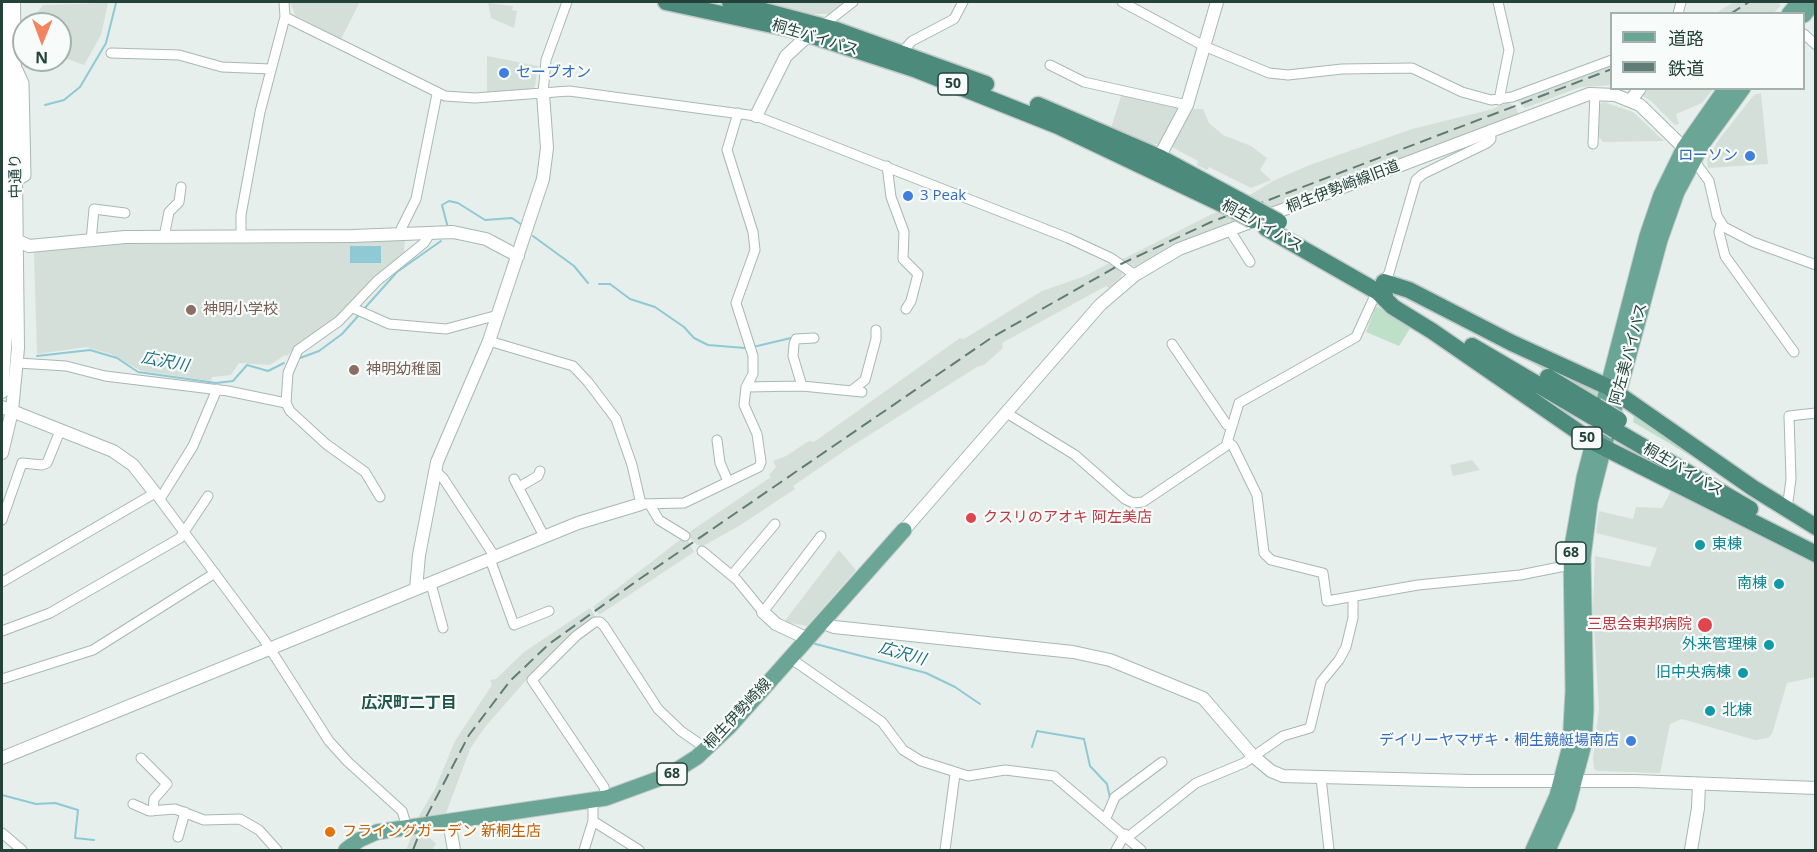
<!DOCTYPE html>
<html>
<head>
<meta charset="utf-8">
<style>
  body { margin:0 }
  #map { position:relative; width:1817px; height:852px; overflow:hidden; background:#e6efeb; font-family:"Open Sans","Noto Sans JP",sans-serif }
  canvas { display:block }
  .frame { position:absolute; inset:0; border:3px solid #24423a; pointer-events:none }
  .legend { position:absolute; left:1610px; top:12px; width:195px; height:78px; box-sizing:border-box; background:#f7fbf9; border:2px solid #a3b1ad; margin:0; padding:8px 10px; list-style:none; font-size:18px; color:#24423a }
  .legend li { display:flex; align-items:center; gap:12px; height:30px }
  .legend b { width:30px; border:2px solid #a3b1ad }
  .north { position:absolute; left:12px; top:12px; width:60px; height:60px; box-sizing:border-box; background:#f7fbf9; border:2px solid #a3b1ad; border-radius:50%; rotate:181deg; font-size:16px; font-weight:700; line-height:24px; text-align:center; color:#24423a }
  .north::after { content:''; display:block; margin:auto; width:21px; height:27px; background:#f4845f; clip-path:polygon(50% 0,100% 100%,50% 72%,0 100%) }
</style>
</head>
<body>
<div id="map">
<canvas width="1817" height="852"></canvas>
<div class="frame"></div>
<ul class="legend">
<li><b style="height:8px;background:#6aa596"></b>道路</li>
<li><b style="height:8px;background:#5f7d75"></b>鉄道</li>
</ul>
<div class="north">N</div>
</div>
<script>
const g = document.querySelector('canvas').getContext('2d');
g.lineJoin = 'round';
function fillPath(path, color) { g.fillStyle = color; g.fill(path, 'evenodd'); }
const poly = rows => new Path2D(rows.map(r => 'M' + r).join(''));
function strokePath(path, color, width, dash) { g.strokeStyle = color; g.lineWidth = width; g.lineCap = dash ? 'butt' : 'round'; g.setLineDash(dash || []); g.stroke(path); }
function label(font, color, halo, rows, align = 'center') {
  g.font = font + ' "Open Sans","Noto Sans JP",sans-serif'; g.lineWidth = 4.5; g.setLineDash([]); g.textBaseline = 'middle'; g.strokeStyle = halo; g.fillStyle = color; for (const [text, x, y, turn = 0] of rows) {
    g.save(); g.translate(x, y); g.rotate((+turn || 0) * Math.PI / 180); g.textAlign = isNaN(turn) ? turn : align; if (halo) g.strokeText(text, 0, 0); g.fillText(text, 0, 0); g.restore();
  }
}
const built = poly([
  [290,2,360,2,341,39,295,15],
  [763,2,847,2,831,14,813,14],
  [1734,2,1777,2,1781,5,1774,13,1716,13],
  [108,3,101,35,84,65,60,56,60,24,28,24,43,5],
  [488,3,513,6,512,10,517,11,514,28,491,18],
  [487,56,538,66,535,86,532,90,487,94],
  [1611,64,1611,85,1581,87,1525,108,1517,100],
  [1631,89,1713,89,1702,103,1676,114,1679,124,1675,125,1651,101],
  [1122,93,1178,107,1180,110,1161,145,1148,143,1111,128],
  [1761,93,1768,164,1708,168,1707,159,1720,138,1754,95],
  [1508,102,1517,109,1518,114,1168,248,1135,267,1121,260,1210,215,1251,198,1250,195,1273,181,1307,166,1412,129,1493,109],
  [1604,102,1633,112,1664,141,1603,142,1599,137,1598,105],
  [1191,109,1203,109,1209,123,1223,135,1251,146,1267,158,1260,170,1271,180,1251,188,1209,167,1207,170,1197,165,1198,161,1170,146],
  [405,238,404,252,377,281,336,319,297,345,287,356,285,355,270,365,239,363,231,375,212,377,211,381,141,371,111,354,86,347,37,354,34,252,122,244,328,243],
  [1111,262,1122,269,1122,276,1109,288,1106,286,1002,343,1003,348,984,365,977,367,847,449,793,486,795,489,739,526,703,546,697,545,691,539,688,533,771,477,769,475,776,467,773,461,786,456,809,441,814,442,960,338,964,339,1042,291,1085,276],
  [1472,460,1480,470,1453,476,1450,465],
  [1672,489,1815,561,1815,677,1787,683,1772,734,1768,738,1755,740,1682,719,1670,724,1660,773,1598,771,1594,769,1593,758,1599,709,1593,611,1595,556,1650,567,1657,548,1596,533,1599,511,1633,519,1636,507,1662,508],
  [681,539,688,541,694,552,599,615,593,607],
  [839,550,856,570,807,626,784,622],
  [590,608,596,617,535,670,485,727,470,749,446,813,417,819,435,789,455,741,492,685,490,680,496,679,524,652],
  [413,832,426,834,436,844,432,850,406,850]
]);
const green = poly([
  [1376,306,1411,327,1399,346,1366,332],
  [1470,326,1596,390,1598,393,1595,400],
  [1639,413,1745,488,1633,422,1634,416]
]);
const water = poly([
  [350,246,381,246,381,263,350,263]
]);
const stream = poly([
  [45,105,64,100,80,87,106,43,116,3],
  [448,228,442,205,449,201,458,203,485,220,512,218,522,225],
  [533,236,574,266,588,283],
  [599,284,610,284,630,299,655,307,684,327,694,338,708,345,745,348],
  [363,310,397,272,441,241],
  [753,347,791,338,789,354,794,373],
  [37,356,90,350,117,358,138,372,216,383,233,381,247,365,268,371,284,363],
  [300,358,319,351,342,334,359,315],
  [812,643,926,673,955,687,980,704],
  [1032,747,1037,731,1084,739,1090,766,1107,784,1110,798],
  [2,795,36,804,55,803,78,810,75,838,94,840]
]);
const minor = poly([
  [1122,2,1204,46,1269,73,1288,75,1342,69,1412,68,1462,92,1491,100,1512,97,1612,60],
  [1498,2,1509,50,1499,100],
  [1678,14,1681,2],
  [285,17,445,96,475,98,569,91,756,116,1068,238,1111,258,1135,275],
  [822,26,853,2],
  [1804,34,1816,45],
  [902,52,912,41,954,19,963,2],
  [111,53,179,55,222,67,271,69],
  [15,63,24,83,26,176,16,182],
  [1050,65,1084,82,1187,105],
  [543,94,546,60,567,2],
  [1593,144,1595,93],
  [1693,159,1709,181,1717,216,1724,227,1753,242,1816,265],
  [887,166,891,197,904,232,903,259,918,274,911,301,906,309],
  [1721,224,1719,232,1725,256,1794,352],
  [1229,229,1250,262],
  [399,233,416,199,437,94],
  [164,237,169,212,179,202,181,187],
  [241,237,241,215,260,112,285,17,284,2],
  [91,241,94,209,125,213],
  [1384,282,1389,273,1416,180,1423,174,1487,143,1491,139,1490,130],
  [353,308,389,324,446,329,498,315],
  [489,341,573,366,588,382,616,419,632,465,641,504,684,503,759,467,761,462,757,434,744,405,746,387,753,374,753,356,736,303,755,250,753,232,727,150,738,113],
  [1172,344,1227,425,1232,426],
  [18,363,66,366,105,376,228,391,286,403],
  [802,386,793,356,794,344,796,339,814,338],
  [746,387,802,386,862,392],
  [851,391,865,380,876,339,876,330],
  [1005,412,1075,455,1125,499,1133,503,1143,502,1226,446,1239,403,1356,337,1377,291],
  [717,440,720,463,728,481],
  [1228,442,1233,446,1257,495,1264,553,1271,560,1323,573,1327,601,1418,585,1520,575,1570,565],
  [435,471,443,478,495,557],
  [514,479,544,536],
  [519,487,538,476,540,471],
  [380,497,365,472,326,444,290,411,286,403,288,373,298,350,339,321,377,281,424,243,431,232],
  [160,499,193,446,217,389],
  [650,505,659,520,685,536],
  [1787,509,1791,479,1789,416,1816,413],
  [2,520,22,463,42,465,47,463,60,431],
  [702,551,737,580,763,612,821,536],
  [490,559,514,625,549,611],
  [732,575,775,524],
  [2,582,155,493,265,641,329,741,348,762,402,811,407,827],
  [431,584,443,628],
  [2,631,50,613,180,538,208,496],
  [790,658,882,722,903,750,921,761,968,776,1005,770,1054,776,1141,850],
  [2,679,93,650,215,573],
  [141,758,167,784,154,799,153,811],
  [1321,778,1329,850],
  [606,798,604,787,532,680,576,636,595,622,600,622,604,626,658,709,681,731,707,749],
  [133,804,149,811,175,809,204,820,240,819,259,830,277,850],
  [1106,818,1115,797,1162,762],
  [593,821,639,850],
  [2,833,22,850],
  [178,837,185,812],
  [1128,837,1196,783,1244,763,1283,736,1310,728,1321,682,1339,660,1346,647,1353,618,1353,598],
  [584,850,593,821,593,800],
  [945,850,955,774],
  [1116,850,1125,834]
]);
const tertiary = poly([
  [1631,100,1640,88],
  [756,116,786,56,813,31],
  [1156,163,1187,105,1217,2],
  [6,235,29,246,125,237,353,236,453,232,486,239,518,256],
  [2,392,7,320,2,2],
  [2,407,113,451,133,465,155,493],
  [2,453,12,411,18,348,14,2],
  [904,530,1100,305,1135,275,1179,249,1589,94,1615,95,1640,105,1689,153],
  [416,589,419,555,437,462,489,341,543,179,547,148,543,94],
  [763,612,776,624,806,638],
  [821,622,834,627,1073,652,1110,660,1203,698,1253,756,1271,771,1283,776,1470,781,1635,781,1816,788],
  [2,758,578,523,641,504],
  [449,821,454,850],
  [1691,850,1698,808,1699,784]
]);
const primary = poly([
  [1789,14,1799,2],
  [1804,15,1814,2],
  [346,850,359,840,377,832,606,798,669,775,697,757,729,727,904,530],
  [1533,850,1557,796,1570,746,1573,691,1571,552,1584,478,1647,236,1661,195,1684,148,1726,88],
  [1548,850,1567,808,1584,744,1586,709,1583,558,1590,502,1604,447,1660,240,1677,192,1703,143,1743,88]
]);
const trunk = poly([
  [666,2,791,29,917,70,1058,126,1226,206],
  [730,2,836,30,986,84],
  [1038,105,1159,157,1239,200],
  [1266,228,1385,296],
  [1384,282,1409,290,1512,343,1608,387,1753,488,1816,527],
  [1377,291,1393,307,1432,331,1593,442,1816,554],
  [1472,346,1593,417],
  [1548,377,1596,406],
  [1616,431,1750,509]
]);
const rail = poly([
  [1730,14,1749,2],
  [413,850,424,821,469,735,510,681,549,644,641,578,991,338,1121,264,1211,222,1612,69]
]);
const trunkBridge = poly([
  [1239,200,1279,222],
  [1226,206,1252,220],
  [1596,406,1619,420],
  [1593,417,1616,431]
]);
const markers = [
  [504,73,6,"#3f7fe0"],
  [1750,156,6,"#3f7fe0"],
  [908,196,6,"#3f7fe0"],
  [191,310,6,"#8d6e63"],
  [354,370,6,"#8d6e63"],
  [971,518,6,"#e0444e"],
  [1700,545,6,"#0f9aa8"],
  [1779,584,6,"#0f9aa8"],
  [1705,625,8,"#e0444e"],
  [1769,645,6,"#0f9aa8"],
  [1743,673,6,"#0f9aa8"],
  [1710,711,6,"#0f9aa8"],
  [1631,741,6,"#3f7fe0"],
  [330,832,6,"#e8710a"]
];
const shields = [
  [953,84,30],
  [1587,438,30],
  [1571,553,30],
  [672,774,30]
];
const shieldNames = [
  ["50",953,84],
  ["50",1587,438],
  ["68",1571,553],
  ["68",672,774]
];
const streetNames = [
  ["桐生バイパス",815,38,17],
  ["中通り",16,176,-91],
  ["桐生伊勢崎線旧道",1343,187,-21],
  ["桐生バイパス",1262,226,29],
  ["阿左美バイパス",1629,354,-75],
  ["桐生バイパス",1683,470,30],
  ["桐生伊勢崎線",738,714,-47]
];
const shopNames = [
  ["セーブオン",516,73],
  ["ローソン",1738,156,"right"],
  ["3 Peak",920,196],
  ["デイリーヤマザキ・桐生競艇場南店",1619,741,"right"]
];
const educationNames = [
  ["神明小学校",203,310],
  ["神明幼稚園",366,370]
];
const healthNames = [
  ["クスリのアオキ 阿左美店",983,518],
  ["三思会東邦病院",1692,625,"right"]
];
const cultureNames = [
  ["東棟",1712,545,"left"],
  ["南棟",1767,584],
  ["外来管理棟",1757,645],
  ["旧中央病棟",1731,673],
  ["北棟",1722,711,"left"]
];
const foodNames = [
  ["フライングガーデン 新桐生店",342,832]
];
const waterNames = [
  ["広沢川",165,362,11],
  ["広沢川",902,654,16]
];
const neighbourhoodNames = [
  ["広沢町二丁目",409,703]
];
fillPath(built, '#d4dfda');
fillPath(green, '#bfe0c8');
fillPath(water, '#8ec9d4');
strokePath(stream, '#8ec9d4', 2);
strokePath(minor, '#a8b8b2', 11);
strokePath(tertiary, '#a8b8b2', 14);
strokePath(primary, '#c2cac8', 17);
strokePath(trunk, '#c2cac8', 19);
strokePath(minor, '#fff', 9);
strokePath(tertiary, '#fff', 12);
strokePath(primary, '#6aa596', 15);
strokePath(trunk, '#4c8a7c', 16);
strokePath(rail, '#5f7d75', 2, [12, 6]);
strokePath(trunkBridge, '#c2cac8', 19, []);
strokePath(trunkBridge, '#4c8a7c', 16);
for (const [x, y, r, color] of markers) { const dot = new Path2D(); dot.arc(x, y, r, 0, 2 * Math.PI); g.fillStyle = color; g.fill(dot); strokePath(dot, '#f7fbf9', 2); }
for (const [x, y, w] of shields) { const box = new Path2D(); box.roundRect(x - w / 2, y - 11, w, 22, 4.5); g.fillStyle = '#f7fbf9'; g.fill(box); strokePath(box, '#24423a', 1.5); }
label('bold 14px', '#24423a', null, shieldNames);
label('15px', '#24423a', '#f7fbf9', streetNames);
label('15px', '#366cbe', '#f7fbf9', shopNames, 'left');
label('15px', '#785e54', '#f7fbf9', educationNames, 'left');
label('15px', '#be3a42', '#f7fbf9', healthNames, 'left');
label('15px', '#0d838f', '#f7fbf9', cultureNames, 'right');
label('15px', '#c56008', '#f7fbf9', foodNames, 'left');
label('italic 16px', '#1c6f80', '#f7fbf9', waterNames);
label('bold 16px', '#1f5548', '#f7fbf9', neighbourhoodNames);
</script>
</body>
</html>
